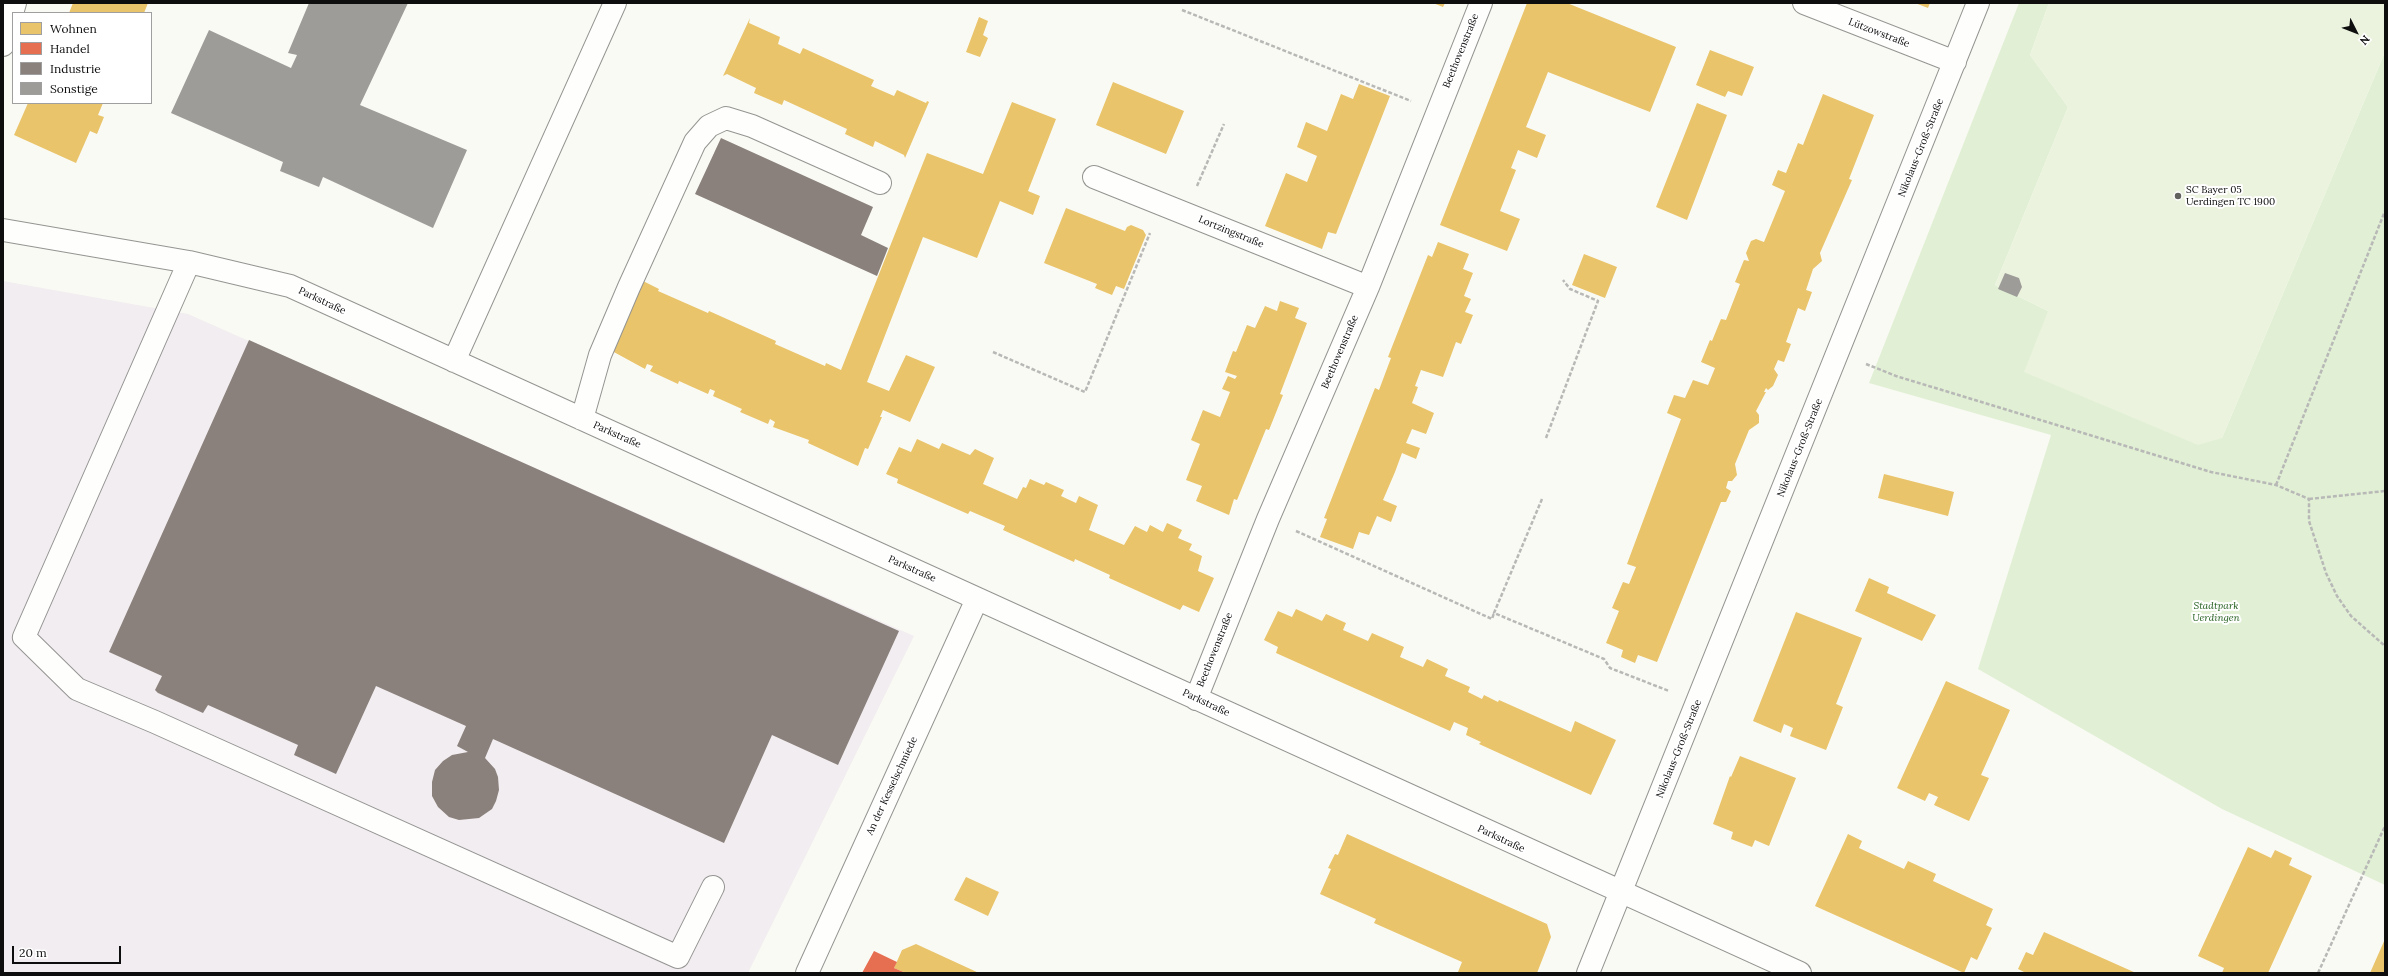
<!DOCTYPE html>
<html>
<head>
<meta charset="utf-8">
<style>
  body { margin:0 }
  #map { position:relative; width:2388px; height:976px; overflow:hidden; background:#fafaf4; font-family:Lora,serif }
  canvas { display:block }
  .frame { position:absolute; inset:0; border:4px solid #0e0e0e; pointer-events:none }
  .legend { position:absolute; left:12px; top:12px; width:140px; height:92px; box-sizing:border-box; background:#fff; border:1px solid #9f9f9f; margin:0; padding:5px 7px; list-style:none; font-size:12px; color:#0e0e0e }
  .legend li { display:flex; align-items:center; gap:8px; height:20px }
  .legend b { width:20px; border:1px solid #9f9f9f }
  .north { position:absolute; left:2336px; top:12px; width:40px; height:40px; -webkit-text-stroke:3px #fff; paint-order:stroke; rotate:132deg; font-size:11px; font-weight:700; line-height:16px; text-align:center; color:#0e0e0e }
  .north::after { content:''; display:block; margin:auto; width:14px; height:18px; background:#0e0e0e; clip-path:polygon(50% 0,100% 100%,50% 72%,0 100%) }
  .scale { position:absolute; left:12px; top:946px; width:109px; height:18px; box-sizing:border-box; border:2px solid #0e0e0e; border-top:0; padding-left:5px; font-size:12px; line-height:14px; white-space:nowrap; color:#0e0e0e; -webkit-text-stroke:3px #fff; paint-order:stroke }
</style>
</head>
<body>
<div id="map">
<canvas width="2388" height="976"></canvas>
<div class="frame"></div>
<ul class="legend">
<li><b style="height:11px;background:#e9c46a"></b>Wohnen</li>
<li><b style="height:11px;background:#e76f51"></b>Handel</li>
<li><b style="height:11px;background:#8a817c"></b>Industrie</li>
<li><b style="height:11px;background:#9e9c99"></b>Sonstige</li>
</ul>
<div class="north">N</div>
<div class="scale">20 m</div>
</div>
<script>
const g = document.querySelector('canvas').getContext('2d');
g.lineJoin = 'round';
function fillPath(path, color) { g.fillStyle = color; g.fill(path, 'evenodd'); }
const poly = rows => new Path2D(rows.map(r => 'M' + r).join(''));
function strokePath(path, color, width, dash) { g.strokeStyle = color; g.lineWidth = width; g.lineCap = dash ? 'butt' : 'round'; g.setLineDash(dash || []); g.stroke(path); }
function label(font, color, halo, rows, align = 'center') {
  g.font = font + ' Lora,serif'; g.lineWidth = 4; g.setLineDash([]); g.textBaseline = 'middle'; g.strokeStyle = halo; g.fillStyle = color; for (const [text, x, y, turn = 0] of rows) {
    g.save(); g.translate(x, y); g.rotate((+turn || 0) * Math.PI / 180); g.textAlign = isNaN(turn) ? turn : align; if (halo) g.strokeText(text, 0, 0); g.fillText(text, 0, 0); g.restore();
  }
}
const industrial = poly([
  [3,281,188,314,914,636,748,973,3,973]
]);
const green = poly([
  [2019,3,2049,3,2030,55,2068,107,1995,285,2048,311,2222,438,2385,52,2385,885,2222,809,1978,669,2051,435,1869,383]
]);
const pitch = poly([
  [2049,3,2385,3,2385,52,2222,438,2198,445,2024,372,2048,311,1995,285,2068,107,2030,55]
]);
const homes = poly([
  [73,3,148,3,144,13,69,13],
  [1433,3,1445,3,1443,7],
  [1527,3,1567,3,1676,47,1650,112,1548,72,1526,127,1546,135,1537,158,1518,150,1511,168,1516,170,1500,211,1520,219,1507,251,1440,225],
  [1915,3,1930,3,1928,8],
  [979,17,988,21,983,35,988,38,980,57,966,52],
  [750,18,749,23,780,37,778,44,800,54,803,48,874,80,871,86,894,96,897,90,926,103,927,101,929,102,905,158,904,155,875,141,873,147,845,134,847,129,784,100,782,105,754,93,756,88,727,74,723,76],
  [1710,50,1754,67,1742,96,1728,91,1725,97,1696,85],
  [1113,82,1184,111,1166,154,1096,125],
  [1359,84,1390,96,1336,234,1328,232,1322,249,1265,226,1286,173,1307,182,1317,156,1297,147,1306,122,1327,131,1341,94,1353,99],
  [1823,94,1874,115,1849,179,1852,180,1820,253,1822,261,1813,269,1806,290,1812,292,1805,311,1798,308,1786,342,1791,344,1784,362,1778,360,1774,369,1778,375,1773,386,1768,390,1766,388,1764,392,1766,392,1756,411,1759,415,1759,423,1749,430,1735,464,1737,475,1732,481,1728,481,1726,488,1731,491,1726,502,1721,502,1657,662,1638,655,1635,663,1621,657,1623,650,1606,643,1619,611,1612,608,1623,582,1629,584,1636,567,1627,564,1681,419,1667,413,1674,395,1685,398,1693,380,1708,385,1715,368,1701,362,1710,340,1712,341,1721,319,1726,320,1740,284,1735,282,1744,260,1749,261,1746,253,1751,241,1756,239,1764,242,1785,191,1772,185,1778,170,1786,173,1798,143,1803,145],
  [1012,102,1056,119,1028,191,1040,196,1033,215,1000,201,977,258,923,237,867,382,889,391,906,355,935,367,910,422,883,410,880,417,882,417,868,449,865,448,858,466,808,443,809,440,773,427,775,422,770,419,768,424,740,412,742,409,713,396,715,391,710,389,708,394,679,381,678,384,650,371,653,366,647,364,645,369,612,351,643,281,659,289,658,291,708,313,709,311,776,341,775,344,825,366,826,363,841,370,927,153,983,174],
  [28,103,103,103,98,115,104,117,97,134,90,131,76,163,14,135],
  [1697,103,1727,115,1687,220,1656,207],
  [1066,208,1125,231,1127,227,1131,225,1143,230,1146,235,1124,289,1116,286,1112,295,1095,288,1097,284,1044,263],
  [1438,242,1469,254,1463,269,1473,273,1464,296,1471,299,1465,312,1473,315,1461,344,1456,342,1443,377,1421,370,1415,386,1418,387,1412,403,1434,413,1426,434,1412,429,1406,443,1420,448,1416,459,1402,453,1395,472,1383,500,1397,506,1391,522,1377,516,1369,535,1359,532,1353,549,1320,537,1327,519,1324,518,1375,388,1379,390,1391,358,1388,357,1428,255,1432,257],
  [1584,254,1617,267,1605,298,1572,285],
  [1280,301,1299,308,1295,318,1307,323,1280,394,1283,395,1269,430,1266,429,1237,500,1234,499,1229,515,1196,501,1202,486,1186,480,1200,444,1191,440,1203,410,1220,417,1230,392,1222,389,1228,376,1235,379,1237,376,1225,372,1233,351,1236,352,1247,325,1255,328,1265,306,1277,311],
  [917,439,939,449,942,443,970,455,975,449,994,458,983,484,1017,499,1023,487,1026,488,1030,479,1044,485,1046,482,1064,490,1061,496,1076,503,1079,496,1098,505,1089,530,1124,545,1135,526,1147,532,1150,525,1163,532,1167,523,1182,530,1178,538,1192,544,1189,550,1202,556,1198,571,1214,578,1199,612,1183,605,1180,610,1109,578,1110,575,1075,559,1074,562,1003,530,1005,526,970,511,968,514,897,483,898,479,886,474,899,447,911,452],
  [1884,474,1954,492,1948,516,1878,498],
  [1869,578,1889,587,1887,593,1936,615,1922,641,1855,611],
  [1296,609,1322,621,1326,614,1346,623,1343,630,1368,641,1372,633,1404,647,1400,657,1423,667,1427,659,1448,669,1445,676,1470,687,1468,692,1482,699,1484,695,1498,702,1499,700,1571,732,1575,721,1616,740,1591,795,1479,744,1481,742,1466,735,1468,728,1454,722,1450,731,1276,653,1278,647,1264,640,1278,611,1292,617],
  [1796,612,1862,638,1836,704,1843,707,1826,750,1790,736,1793,728,1784,724,1781,733,1753,721],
  [1946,681,2010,710,1981,775,1989,778,1969,821,1934,805,1938,797,1929,793,1925,801,1897,788],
  [1740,756,1796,778,1769,846,1755,840,1752,847,1731,839,1733,832,1713,824,1730,776,1731,777],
  [1347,834,1547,924,1551,937,1537,973,1461,973,1458,972,1462,962,1374,923,1376,919,1320,894,1331,869,1328,868,1335,854,1338,855],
  [1848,834,1862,841,1859,848,1904,869,1908,861,1936,874,1933,881,1993,909,1986,925,1992,928,1977,960,1971,957,1964,973,1815,906],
  [2248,847,2271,858,2275,850,2292,858,2289,865,2312,876,2268,973,2222,973,2224,968,2198,956],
  [966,877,999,892,988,916,954,900],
  [2044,932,2136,973,2026,973,2018,969,2026,952,2033,955],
  [2385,939,2385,973,2370,973],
  [916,944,979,973,906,973,894,968,902,950]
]);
const shops = poly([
  [874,951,897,962,894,968,906,973,862,973]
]);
const industry = poly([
  [721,138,873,207,861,235,888,248,877,276,695,194],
  [249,340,899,631,838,765,772,735,724,843,493,739,485,758,495,769,498,777,499,790,496,801,492,809,479,818,459,820,449,817,438,807,432,796,432,782,435,770,443,761,452,755,468,752,457,746,466,726,376,686,336,774,294,755,298,745,208,705,203,713,158,693,155,690,162,676,109,652]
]);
const building = poly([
  [309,3,408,3,360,105,467,150,433,228,323,177,319,187,280,171,283,162,171,113,209,30,291,68,297,55,288,53],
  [2005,273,2019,278,2022,287,2017,297,1998,289]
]);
const path = poly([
  [1182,10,1411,101],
  [1197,186,1224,124],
  [993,352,1085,392,1150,233],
  [1866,364,1896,376,2211,472,2276,485,2309,499,2309,521,2326,573,2337,596,2351,616,2385,646],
  [1546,438,1598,301,1570,289,1563,280],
  [2276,485,2385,211],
  [1542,499,1494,613,1604,659,1610,668,1669,691],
  [2309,499,2385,491],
  [1296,531,1492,619,1494,613],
  [2318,973,2385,826]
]);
const minor = poly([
  [1804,3,1955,62],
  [3,45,15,3],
  [1094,177,1368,287],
  [3,230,189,262,290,286,1800,973],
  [189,262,24,637,77,689,155,722,678,957,713,887],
  [454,361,615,3],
  [582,419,600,355,629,287,695,142,709,126,726,118,752,126,880,183],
  [1196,699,1268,519,1368,287,1481,3],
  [807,973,977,599],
  [1588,973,1978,3]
]);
const markers = [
  [2178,196,4,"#61615e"]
];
const streetNames = [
  ["Lützowstraße",1879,33,21],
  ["Beethovenstraße",1461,51,-68],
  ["Nikolaus-Groß-Straße",1921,148,-68],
  ["Lortzingstraße",1231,232,22],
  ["Parkstraße",322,301,25],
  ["Beethovenstraße",1340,352,-67],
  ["Parkstraße",617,435,24],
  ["Nikolaus-Groß-Straße",1800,448,-68],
  ["Parkstraße",912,569,24],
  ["Beethovenstraße",1215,650,-68],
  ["Parkstraße",1206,703,25],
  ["Nikolaus-Groß-Straße",1679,749,-68],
  ["An der Kesselschmiede",892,786,-65],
  ["Parkstraße",1501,839,25]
];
const poiNames = [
  ["SC Bayer 05",2186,190],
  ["Uerdingen TC 1900",2186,202]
];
const parkNames = [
  ["Stadtpark",2216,606],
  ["Uerdingen",2216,618]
];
fillPath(industrial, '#f2edf0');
fillPath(green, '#e1f0d5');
fillPath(pitch, '#ebf3de');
fillPath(homes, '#e9c46a');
fillPath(shops, '#e76f51');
fillPath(industry, '#8a817c');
fillPath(building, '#9e9c99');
strokePath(minor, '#949492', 24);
strokePath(path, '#b8b8b7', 2.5, [4, 2]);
strokePath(minor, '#fefefd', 22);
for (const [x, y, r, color] of markers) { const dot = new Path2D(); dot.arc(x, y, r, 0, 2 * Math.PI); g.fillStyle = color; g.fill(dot); strokePath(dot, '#fff', 1.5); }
label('10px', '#0e0e0e', '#fff', streetNames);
label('10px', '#0e0e0e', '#fff', poiNames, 'left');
label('italic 10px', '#276222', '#fff', parkNames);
</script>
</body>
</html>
